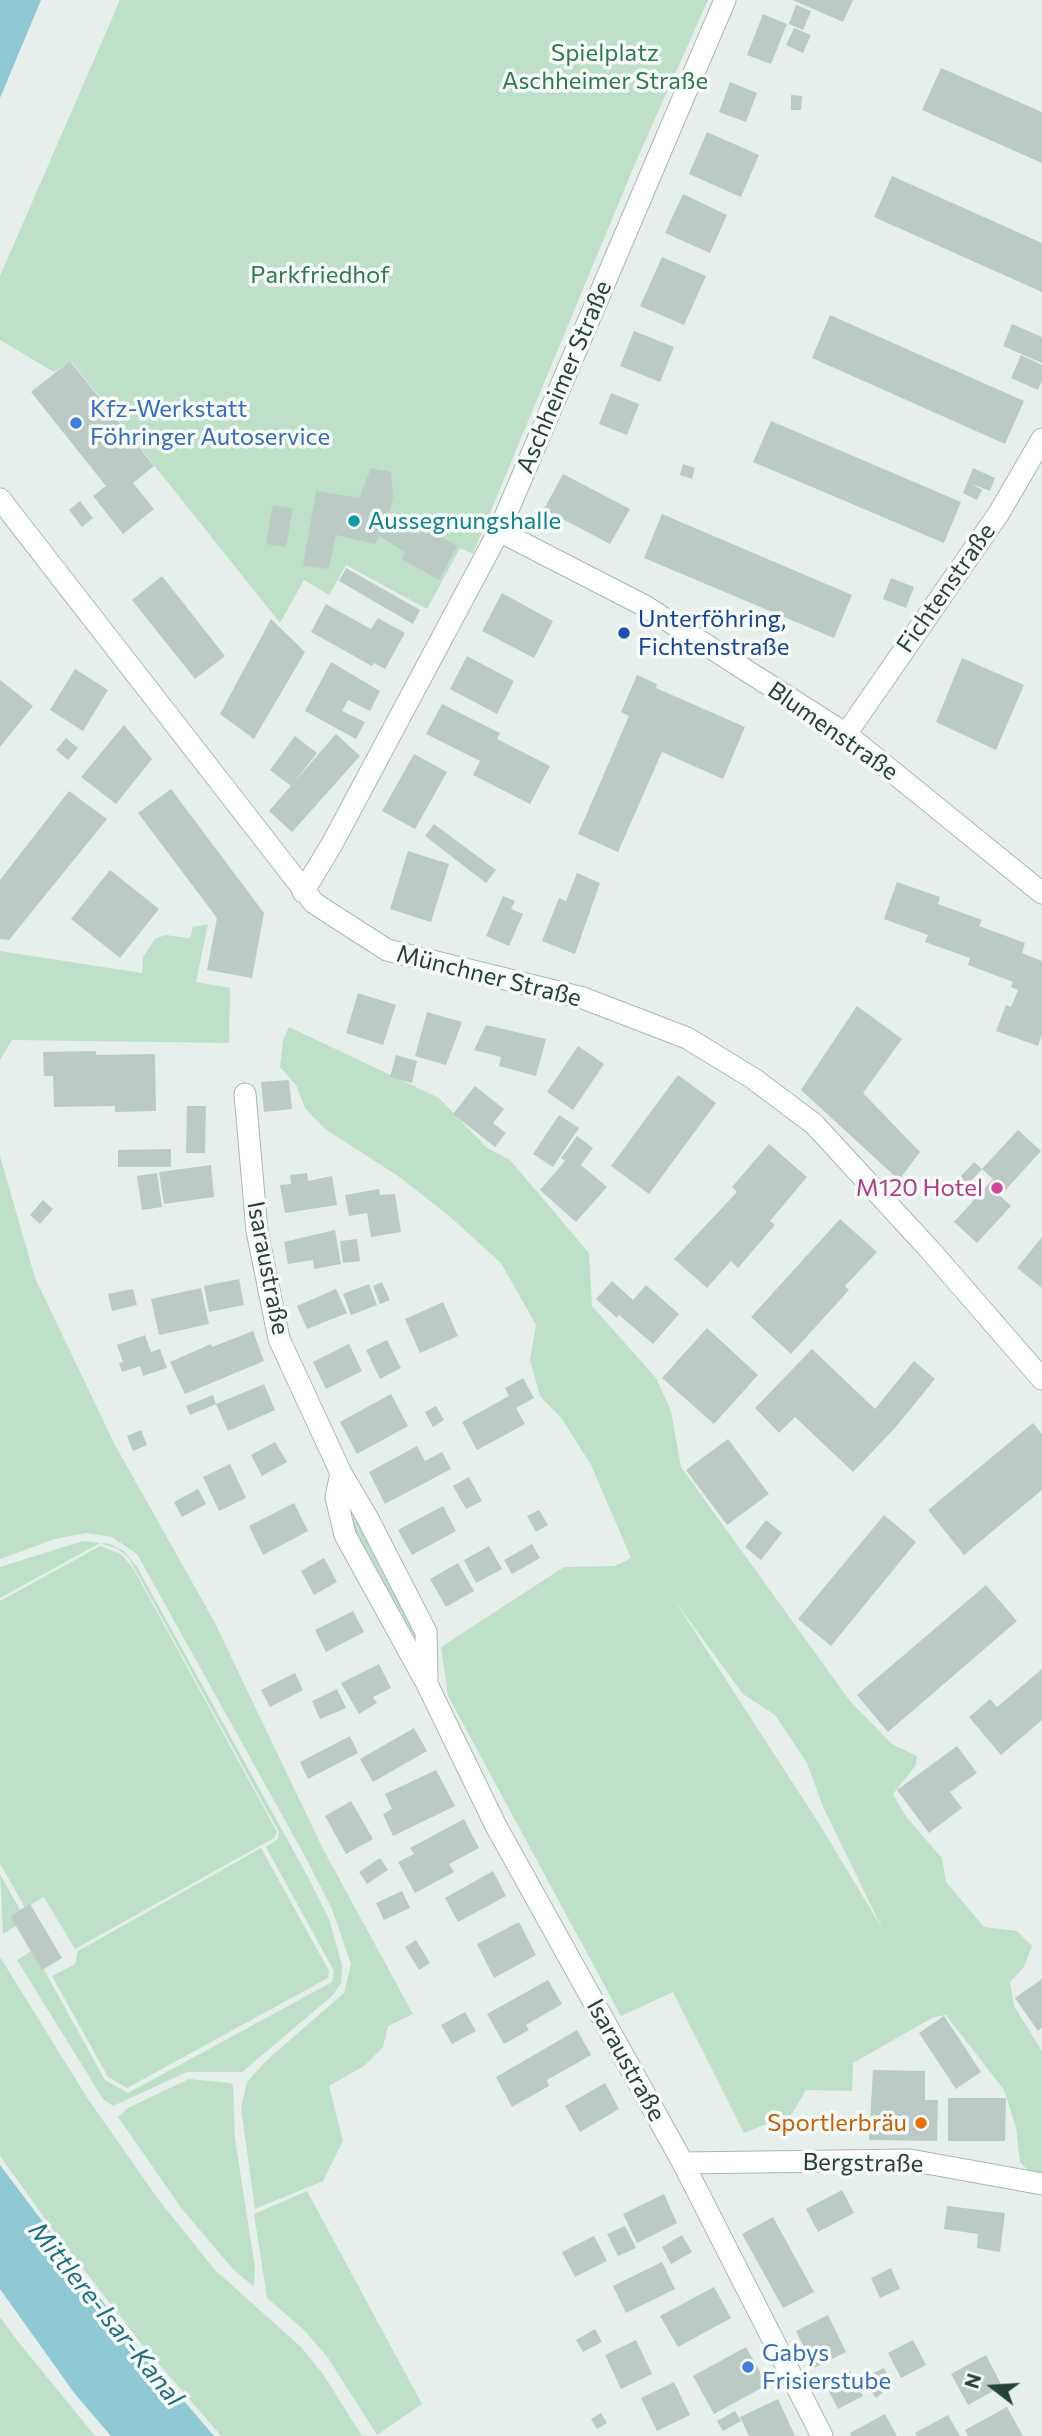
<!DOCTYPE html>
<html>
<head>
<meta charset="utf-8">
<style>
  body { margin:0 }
  #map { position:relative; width:1042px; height:2436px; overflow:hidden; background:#e6efeb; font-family:Commissioner,sans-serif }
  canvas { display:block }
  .north { position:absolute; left:958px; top:2352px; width:70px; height:70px; -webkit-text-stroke:5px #f7fbf9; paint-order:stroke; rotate:287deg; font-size:19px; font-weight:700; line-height:28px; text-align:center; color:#24423a }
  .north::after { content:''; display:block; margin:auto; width:24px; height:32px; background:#24423a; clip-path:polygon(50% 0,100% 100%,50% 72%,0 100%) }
</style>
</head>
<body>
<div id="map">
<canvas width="1042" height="2436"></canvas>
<div class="north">N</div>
</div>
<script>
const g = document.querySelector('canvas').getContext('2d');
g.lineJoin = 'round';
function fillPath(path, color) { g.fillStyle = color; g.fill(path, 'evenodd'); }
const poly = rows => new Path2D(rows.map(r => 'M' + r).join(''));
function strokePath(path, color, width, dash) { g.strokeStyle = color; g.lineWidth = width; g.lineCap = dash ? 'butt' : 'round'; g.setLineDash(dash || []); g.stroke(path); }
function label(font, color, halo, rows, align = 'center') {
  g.font = font + ' Commissioner,sans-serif'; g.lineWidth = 7; g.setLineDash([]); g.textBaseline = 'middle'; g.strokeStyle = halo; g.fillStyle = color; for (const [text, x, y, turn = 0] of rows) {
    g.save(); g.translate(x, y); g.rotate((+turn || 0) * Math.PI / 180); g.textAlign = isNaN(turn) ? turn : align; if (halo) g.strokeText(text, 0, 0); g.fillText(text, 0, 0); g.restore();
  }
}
const green = poly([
  [120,0,708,0,637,159,473,554,460,548,427,609,346,565,329,595,304,580,280,623,71,361,54,372,0,340,0,276],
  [208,924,196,982,230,988,229,1043,12,1040,0,1060,0,951,142,973,143,957,155,939,165,935,190,938,193,927],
  [289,1027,439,1098,487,1148,510,1160,589,1253,592,1306,656,1378,671,1411,681,1467,850,1701,892,1744,917,1756,916,1765,893,1794,907,1818,942,1858,946,1882,984,1927,1017,1931,1032,1946,1024,1967,1010,1982,1014,2006,1042,2051,1042,2177,1034,2177,1020,2162,1016,2127,1004,2090,946,2015,934,2017,853,2063,852,2091,806,2090,792,2114,744,2133,673,1992,621,2016,448,1696,441,1647,564,1567,615,1566,631,1558,591,1465,562,1419,540,1396,530,1360,536,1325,501,1263,448,1215,398,1176,325,1129,305,1108,296,1085,280,1067,283,1040],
  [675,1601,743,1694,775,1715,807,1763,824,1809,883,1930,820,1825],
  [0,1156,35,1278,115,1445,214,1621,323,1849,413,2014,388,2026,383,2047,364,2066,329,2086,343,2141,323,2181,255,2209,241,2108,247,2082,267,2060,344,1993,351,1964,332,1909,307,1860,137,1554,112,1537,86,1533,55,1539,0,1559],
  [351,1517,360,1520,418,1631,417,1649,347,1528],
  [83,1541,110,1544,124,1551,137,1567,308,1877,329,1919,342,1965,341,1983,332,1996,242,2072,187,2072,113,2106,103,2099,17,1960,31,1951,43,1968,105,2080,128,2093,332,1982,334,1971,266,1847,278,1839,279,1832,129,1558,118,1549,100,1543,0,1598,0,1567],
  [100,1546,121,1554,133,1568,277,1832,274,1838,75,1949,44,1897,25,1908,0,1863,0,1601],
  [261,1848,329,1971,328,1978,127,2088,108,2077,52,1976,75,1964,78,1951],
  [0,1874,20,1910,10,1916,16,1926,3,1934],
  [0,1957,88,2099,158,2199,215,2270,301,2347,323,2374,362,2436,221,2436,140,2342,54,2231,0,2156],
  [189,2079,231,2083,233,2086,235,2139,255,2268,254,2287,232,2268,182,2209,118,2117,128,2108],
  [307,2191,422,2404,377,2435,328,2358,305,2331,267,2298,254,2214],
  [0,2317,16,2339,95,2436,0,2436]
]);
const water = poly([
  [0,0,41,0,0,98],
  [0,2165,130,2338,214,2436,111,2436,75,2394,0,2289]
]);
const building = poly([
  [793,0,853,0,843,22],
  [796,5,811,11,803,30,789,24],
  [763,14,787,24,771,64,747,55],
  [794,28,811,35,803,53,786,45],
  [941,68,1042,112,1042,163,922,110],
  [730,82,757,93,746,122,719,112],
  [791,95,802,96,801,110,791,110],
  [707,132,759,155,741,197,689,174],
  [892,176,1042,243,1042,292,874,217],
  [683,194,727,215,710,253,665,233],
  [662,257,706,276,684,325,640,306],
  [830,315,1024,401,1005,444,812,358],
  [1012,324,1042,337,1042,363,1003,346],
  [634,331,674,347,660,382,620,366],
  [1021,355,1042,365,1042,381,1038,390,1011,378],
  [70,361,154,466,133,483,154,509,123,534,93,496,106,486,31,392],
  [611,393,639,404,627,435,599,424],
  [771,421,961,502,944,543,753,462],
  [683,464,695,468,692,479,680,475],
  [371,468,391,472,393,496,389,516,420,535,424,527,457,546,439,580,402,559,405,552,379,536,375,544,336,535,329,569,303,566,316,491,359,498],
  [973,468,995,478,990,491,972,484,982,490,977,500,963,493],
  [563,474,630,509,610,544,544,509],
  [80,501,93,518,82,527,69,510],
  [273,505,293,508,286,547,266,544],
  [662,514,852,595,834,638,644,558],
  [346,568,420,610,413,624,339,581],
  [162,576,225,656,195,679,132,600],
  [891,578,914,587,906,608,883,599],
  [502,593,553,621,534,658,482,631],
  [326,604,371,629,378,618,405,633,385,669,374,663,372,666,311,632],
  [271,619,305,652,254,739,220,714],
  [467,656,514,681,497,714,450,689],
  [962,658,1024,685,996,750,936,722],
  [331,662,380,691,370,711,348,700,342,711,365,722,356,739,305,711],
  [75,669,108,690,83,731,50,710],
  [637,675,657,684,656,688,745,727,723,779,662,752,618,852,578,834,629,716,621,712],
  [0,680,33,706,0,747],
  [442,704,500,733,497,739,550,766,530,804,473,775,480,761,426,734],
  [124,725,152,759,116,804,81,777],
  [336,734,360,756,292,832,269,811],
  [295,736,317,753,291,786,270,770],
  [66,738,78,748,68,760,56,750],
  [414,754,447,772,415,829,382,811],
  [171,789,264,913,252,978,207,970,217,918,138,813],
  [69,791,107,819,9,940,0,939,0,880],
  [434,824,496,870,486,883,425,836],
  [408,851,449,864,431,922,390,909],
  [110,870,159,909,120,958,71,919],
  [577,873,600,883,575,954,542,941,559,898,566,901],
  [897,882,940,897,938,904,982,920,979,926,1025,943,1022,953,1042,961,1042,1034,1038,1046,996,1031,1006,1005,1011,1007,1018,990,1011,987,1013,982,968,965,970,958,925,942,928,935,884,919],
  [503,896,515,901,511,909,523,914,509,946,486,936],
  [358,993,396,1005,383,1045,346,1033],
  [857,1006,902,1039,863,1093,920,1152,899,1180,801,1090],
  [427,1012,462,1022,446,1065,415,1056],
  [486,1025,546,1039,536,1076,499,1066,501,1057,474,1050],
  [578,1046,604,1064,573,1110,547,1092],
  [96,1051,96,1055,155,1054,156,1111,115,1112,115,1106,54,1107,53,1076,44,1076,43,1052],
  [396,1055,417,1061,412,1083,390,1077],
  [678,1075,716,1103,649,1194,611,1166],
  [289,1080,292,1109,264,1112,261,1082],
  [475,1086,504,1109,493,1123,506,1133,495,1147,453,1114],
  [187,1106,206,1106,205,1153,186,1153],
  [559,1115,579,1128,553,1167,533,1154],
  [1018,1130,1041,1151,1000,1196,1011,1206,977,1243,954,1222,993,1179,982,1169],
  [577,1136,593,1148,581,1165,607,1187,576,1222,540,1190,565,1161,561,1158],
  [769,1144,807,1177,770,1221,775,1225,738,1268,731,1261,707,1288,674,1259,737,1192,732,1187],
  [171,1149,171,1167,118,1167,118,1150],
  [974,1162,982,1169,960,1193,952,1186],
  [211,1165,214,1197,164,1204,159,1172],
  [157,1173,162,1207,142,1210,137,1176],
  [307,1173,308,1181,332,1176,337,1205,285,1213,280,1185,291,1184,290,1175],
  [379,1189,380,1195,395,1194,401,1232,371,1237,367,1213,349,1216,345,1195],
  [43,1200,53,1209,40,1224,30,1215],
  [840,1219,877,1252,845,1286,849,1290,791,1354,751,1317],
  [335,1230,341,1264,314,1269,313,1260,288,1264,284,1242],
  [1042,1237,1042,1288,1017,1268],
  [357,1239,360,1261,343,1263,340,1241],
  [239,1279,244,1305,209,1312,204,1286],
  [612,1281,633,1300,646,1285,679,1314,653,1344,619,1315,617,1318,596,1299],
  [382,1282,390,1300,380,1304,373,1286],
  [369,1284,377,1305,351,1315,343,1294],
  [201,1288,209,1324,159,1335,151,1299],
  [133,1289,137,1305,112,1311,108,1294],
  [336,1289,347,1313,307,1329,297,1306],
  [443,1302,458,1336,420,1353,405,1319],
  [707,1328,758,1375,714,1424,662,1378],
  [253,1331,264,1361,185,1394,170,1362,211,1344,212,1347],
  [145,1335,151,1352,160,1349,167,1368,143,1376,140,1366,122,1372,119,1363,123,1362,117,1345],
  [387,1340,401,1368,380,1379,366,1350],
  [349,1344,362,1371,326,1389,313,1362],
  [812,1349,875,1409,914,1361,935,1379,894,1429,853,1472,795,1417,779,1433,755,1408],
  [523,1378,534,1398,516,1408,525,1424,477,1450,462,1422,509,1396,505,1388],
  [264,1384,275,1410,228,1431,216,1404],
  [391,1394,408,1426,357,1454,340,1422],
  [213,1395,216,1404,190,1415,186,1406],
  [436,1406,444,1420,433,1427,425,1412],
  [1033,1423,1042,1434,1042,1490,964,1555,928,1510],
  [141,1430,147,1445,133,1451,127,1436],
  [728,1439,769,1494,727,1525,686,1470],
  [275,1442,287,1462,262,1476,251,1455],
  [417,1446,425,1461,442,1452,451,1469,385,1504,369,1472],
  [230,1464,246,1498,219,1511,203,1477],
  [469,1477,482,1501,466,1509,453,1486],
  [198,1489,206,1504,182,1517,174,1502],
  [294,1503,308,1531,263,1555,249,1526],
  [443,1506,456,1531,412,1555,398,1530],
  [539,1510,548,1525,536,1532,527,1516],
  [884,1515,916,1542,831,1646,798,1619],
  [766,1520,782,1533,761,1560,745,1547],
  [532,1544,540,1558,512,1574,504,1560],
  [489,1546,502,1569,476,1583,464,1560],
  [324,1558,337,1582,314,1595,301,1571],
  [458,1563,474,1591,446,1607,430,1579],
  [986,1585,1017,1621,888,1732,857,1695],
  [353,1611,364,1632,326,1652,315,1630],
  [379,1664,391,1688,373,1697,377,1703,359,1714,341,1683],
  [1042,1669,1042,1720,1001,1755,969,1717,990,1699,997,1707],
  [295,1673,303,1690,270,1707,261,1690],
  [337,1689,346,1708,320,1719,312,1701],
  [414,1728,427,1751,373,1782,360,1759],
  [350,1736,358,1753,308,1779,300,1762],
  [957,1746,977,1773,950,1792,962,1808,929,1833,897,1790],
  [436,1770,455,1806,393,1836,383,1814,392,1809,385,1794],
  [351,1801,373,1839,346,1854,325,1816],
  [464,1819,479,1848,449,1864,454,1872,415,1893,398,1862,414,1854,410,1848],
  [380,1858,388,1870,367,1884,359,1872],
  [493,1871,506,1896,458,1922,445,1898],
  [402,1891,410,1908,384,1920,376,1903],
  [30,1904,62,1958,42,1970,10,1916],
  [519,1922,536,1955,494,1978,477,1944],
  [416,1940,430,1963,419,1970,405,1947],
  [1042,1979,1042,2028,1038,2031,1015,1998],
  [548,1980,562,2004,526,2025,529,2030,504,2044,487,2014],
  [465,2012,476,2031,452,2044,441,2025],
  [944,2016,981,2072,956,2089,919,2033],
  [577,2030,591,2055,547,2080,549,2086,512,2107,496,2077],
  [873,2070,925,2071,925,2100,938,2100,937,2141,869,2140],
  [605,2083,619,2109,580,2132,565,2106],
  [948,2098,1006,2098,1005,2141,948,2141],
  [842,2190,854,2213,818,2232,806,2209],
  [664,2194,677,2223,637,2243,623,2214],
  [947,2206,1005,2213,1000,2252,977,2248,978,2234,944,2229],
  [773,2217,814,2292,783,2308,742,2234],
  [625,2226,636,2248,618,2256,607,2234],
  [682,2235,692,2252,671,2264,662,2247],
  [594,2236,607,2261,575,2277,562,2252],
  [662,2262,675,2289,626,2313,613,2286],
  [891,2268,900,2289,880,2298,871,2278],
  [714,2287,731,2318,678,2347,660,2316],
  [828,2315,846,2352,814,2368,796,2331],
  [595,2329,602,2342,583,2352,576,2340],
  [636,2340,652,2374,621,2389,605,2355],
  [913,2340,926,2365,901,2378,888,2353],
  [746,2347,767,2385,714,2414,693,2376],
  [986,2355,1002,2386,968,2405,951,2374],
  [884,2368,893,2385,876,2398,862,2379],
  [850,2371,863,2396,838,2409,825,2384],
  [674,2382,690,2415,657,2431,641,2398],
  [778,2399,795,2436,749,2436,740,2417],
  [1007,2407,1023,2436,968,2436,965,2430],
  [735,2411,741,2421,723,2431,717,2421],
  [601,2413,607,2423,597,2429,591,2419],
  [885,2414,897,2436,851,2436,850,2433],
  [948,2415,960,2436,917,2436,915,2433]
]);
const minor = poly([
  [499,531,645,606,846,734,1042,893],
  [846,734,999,513,1042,439],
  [303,892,332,844,499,531,725,0],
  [245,1094,257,1231,279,1339,341,1473,367,1517,426,1632,427,1680],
  [341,1473,336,1497,345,1535,427,1684,496,1826,683,2163,822,2436],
  [683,2163,910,2160,1042,2184]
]);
const secondary = poly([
  [0,499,314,903,387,950,583,998,687,1038,754,1079,814,1124,930,1250,1042,1379]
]);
const markers = [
  [76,423,7,"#3f7fe0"],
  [354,521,7,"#0f9aa8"],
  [624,633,7,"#1a4fb4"],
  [997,1188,7,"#d1479c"],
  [921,2123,7,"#e8710a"],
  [748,2367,7,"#3f7fe0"]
];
const parkNames = [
  ["Spielplatz",605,53],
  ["Aschheimer Straße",605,81],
  ["Parkfriedhof",320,275]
];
const streetNames = [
  ["Aschheimer Straße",564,377,-67],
  ["Fichtenstraße",946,588,-55],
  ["Blumenstraße",833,731,35],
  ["Münchner Straße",489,976,14],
  ["Isaraustraße",268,1268,79],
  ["Isaraustraße",626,2060,61],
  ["Bergstraße",863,2163,1]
];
const shopNames = [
  ["Kfz-Werkstatt",90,409],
  ["Föhringer Autoservice",90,437],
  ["Gabys",762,2353],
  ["Frisierstube",762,2381]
];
const cultureNames = [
  ["Aussegnungshalle",368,521]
];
const transitNames = [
  ["Unterföhring,",638,619],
  ["Fichtenstraße",638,647]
];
const hotelNames = [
  ["M120 Hotel",983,1188]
];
const foodNames = [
  ["Sportlerbräu",907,2123]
];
const waterNames = [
  ["Mittlere-Isar-Kanal",106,2314,51]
];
fillPath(green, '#bfe0c8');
fillPath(water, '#8ec9d4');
fillPath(building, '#bbcac4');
strokePath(minor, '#a8b8b2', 23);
strokePath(secondary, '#a4bbb3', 23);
strokePath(minor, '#fff', 21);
strokePath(secondary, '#fff', 21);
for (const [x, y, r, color] of markers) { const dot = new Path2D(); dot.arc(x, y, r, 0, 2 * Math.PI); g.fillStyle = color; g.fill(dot); strokePath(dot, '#f7fbf9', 2.5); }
label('24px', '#2d7a4b', '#f7fbf9', parkNames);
label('24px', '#24423a', '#f7fbf9', streetNames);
label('24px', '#366cbe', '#f7fbf9', shopNames, 'left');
label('24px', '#0d838f', '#f7fbf9', cultureNames, 'left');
label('24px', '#164399', '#f7fbf9', transitNames, 'left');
label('24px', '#b23c85', '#f7fbf9', hotelNames, 'right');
label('24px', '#c56008', '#f7fbf9', foodNames, 'right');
label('italic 26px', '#1c6f80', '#f7fbf9', waterNames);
</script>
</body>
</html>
